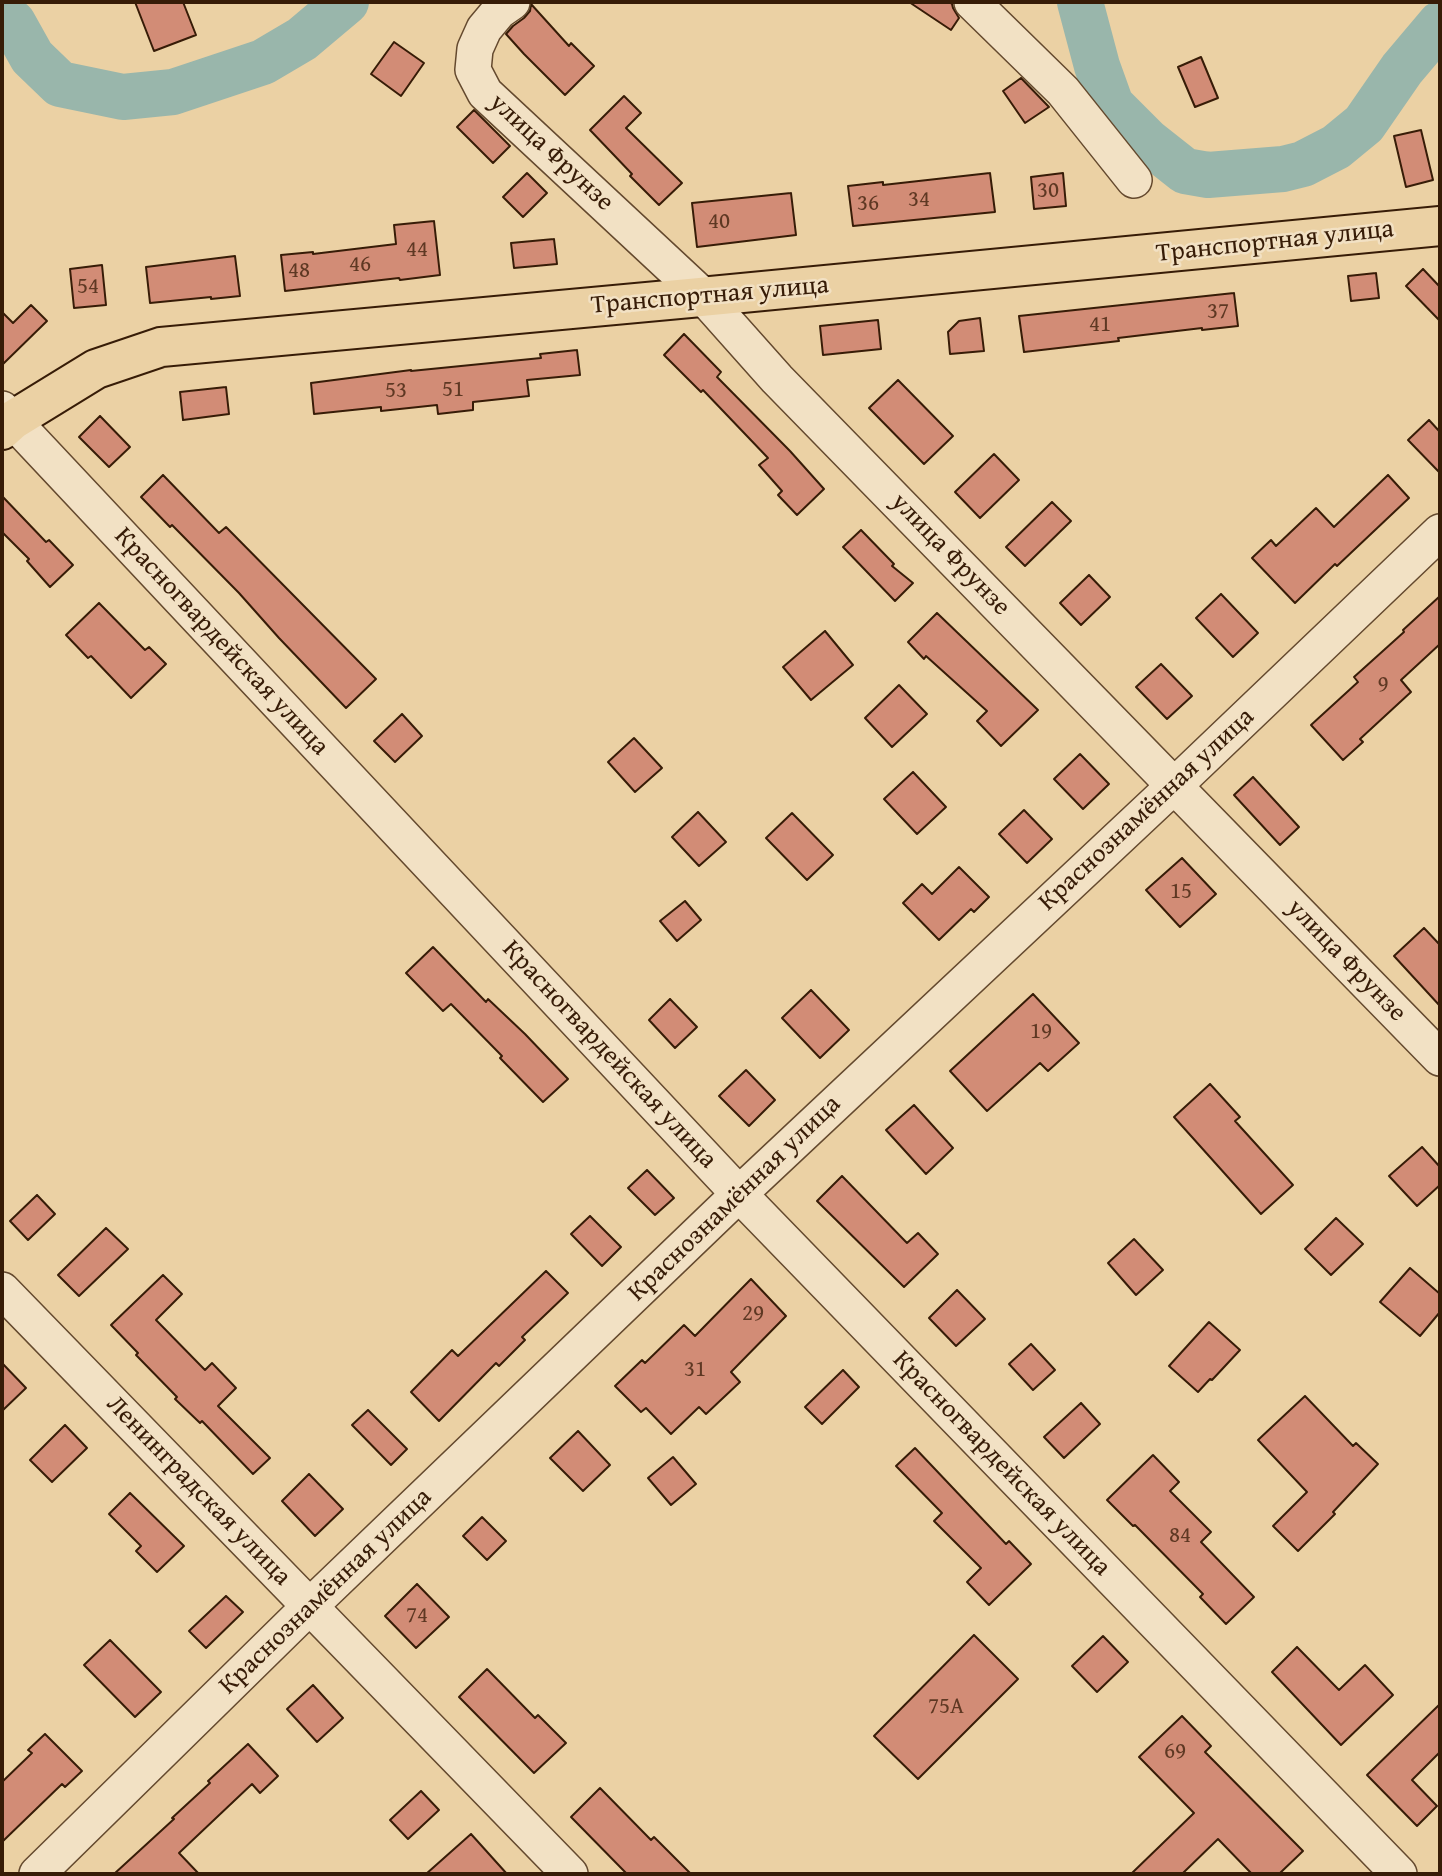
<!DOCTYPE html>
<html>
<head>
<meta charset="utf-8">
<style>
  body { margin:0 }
  #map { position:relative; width:1442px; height:1876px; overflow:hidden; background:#ebd1a4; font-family:"Gentium Book Plus",serif }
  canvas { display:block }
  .frame { position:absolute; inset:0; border:4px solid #371c07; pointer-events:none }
</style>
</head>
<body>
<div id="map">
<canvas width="1442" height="1876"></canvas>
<div class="frame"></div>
</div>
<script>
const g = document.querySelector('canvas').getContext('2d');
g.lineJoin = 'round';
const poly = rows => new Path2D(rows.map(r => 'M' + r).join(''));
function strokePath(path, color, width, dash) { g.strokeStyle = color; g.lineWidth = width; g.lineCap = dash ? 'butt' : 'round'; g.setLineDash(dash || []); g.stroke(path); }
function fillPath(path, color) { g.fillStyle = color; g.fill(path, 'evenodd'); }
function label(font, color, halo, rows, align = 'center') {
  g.font = font + ' "Gentium Book Plus",serif'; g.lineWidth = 5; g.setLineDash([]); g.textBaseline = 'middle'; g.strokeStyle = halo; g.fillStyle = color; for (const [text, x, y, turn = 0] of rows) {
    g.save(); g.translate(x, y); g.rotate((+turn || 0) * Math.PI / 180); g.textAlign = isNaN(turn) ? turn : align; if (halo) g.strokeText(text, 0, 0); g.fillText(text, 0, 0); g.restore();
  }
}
const river = poly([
  [1080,2,1097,66,1111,105,1147,141,1185,171,1208,175,1283,169,1303,164,1336,147,1364,124,1402,69,1440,24],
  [2,13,13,23,32,57,60,84,123,97,173,92,263,62,302,39,346,2]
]);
const building = poly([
  [135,2,183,2,196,35,154,51,135,2],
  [909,2,949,2,952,4,953,8,959,18,951,30,909,2],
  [531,4,569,46,571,43,594,66,565,95,524,54,506,34,513,26,524,18,530,11,531,4],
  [394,42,424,63,401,96,371,74,394,42],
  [1201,57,1218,98,1195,107,1178,67,1201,57],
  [1021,78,1049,107,1025,123,1003,91,1021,78],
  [624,96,641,113,626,128,682,183,659,205,630,176,632,174,590,130,624,96],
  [474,110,510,146,493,163,457,127,474,110],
  [1421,130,1433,180,1406,187,1394,136,1421,130],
  [527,173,547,193,523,217,503,197,527,173],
  [990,173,995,212,853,226,848,186,883,182,883,185,990,173],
  [1063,173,1066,206,1034,209,1031,177,1063,173],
  [791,193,796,235,697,247,692,203,791,193],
  [434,221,440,275,400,280,399,278,285,291,281,255,313,252,313,254,396,244,394,225,434,221],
  [554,239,557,264,514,268,511,243,554,239],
  [235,256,240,296,211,299,211,297,150,303,146,267,235,256],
  [102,265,106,305,74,308,70,269,102,265],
  [1423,269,1440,287,1440,321,1406,286,1423,269],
  [1376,273,1379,298,1351,301,1348,276,1376,273],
  [1234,293,1238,326,1202,330,1202,328,1118,338,1119,341,1024,352,1019,316,1234,293],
  [31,305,47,321,2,365,2,312,13,323,31,305],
  [980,318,984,351,950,354,948,332,959,321,980,318],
  [878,320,881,349,823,355,820,326,878,320],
  [684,334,721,372,717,377,790,451,824,489,797,515,778,495,782,491,759,465,768,458,703,390,701,392,664,355,684,334],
  [577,350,580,375,527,380,529,396,473,402,473,410,438,414,437,405,381,411,381,407,314,414,311,383,411,370,411,371,541,358,540,354,577,350],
  [898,380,953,436,924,464,869,408,898,380],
  [226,387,229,414,183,420,180,392,226,387],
  [100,416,130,447,109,467,79,437,100,416],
  [1429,420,1440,432,1440,473,1408,440,1429,420],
  [994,454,1019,480,980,518,955,492,994,454],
  [163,475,219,533,226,527,376,679,346,708,279,638,239,593,172,525,170,527,141,497,163,475],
  [1388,475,1409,498,1337,566,1335,564,1295,603,1252,558,1271,540,1276,546,1316,508,1334,527,1388,475],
  [2,496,46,542,49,540,73,565,50,587,27,561,29,559,2,532,2,496],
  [1052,502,1071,521,1025,566,1006,547,1052,502],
  [861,530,894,564,892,566,913,583,895,601,843,547,861,530],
  [1089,575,1110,597,1081,625,1060,603,1089,575],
  [1221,594,1258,633,1233,657,1196,618,1221,594],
  [1440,596,1440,644,1401,680,1411,692,1360,739,1363,742,1343,760,1311,725,1358,682,1354,677,1404,632,1403,630,1440,596],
  [99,603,145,650,149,647,166,664,131,698,91,656,88,658,66,635,99,603],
  [937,613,1038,710,1001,746,977,721,987,711,926,656,924,659,908,642,937,613],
  [825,631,853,665,811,700,783,667,825,631],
  [1161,664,1192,696,1167,719,1136,687,1161,664],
  [899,685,927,714,892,747,865,718,899,685],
  [402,714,422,736,395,762,374,741,402,714],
  [634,738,662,768,635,792,608,762,634,738],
  [1080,754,1109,784,1083,809,1054,779,1080,754],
  [913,772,946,807,917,834,884,799,913,772],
  [1253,777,1299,827,1280,845,1234,795,1253,777],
  [1024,810,1052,839,1027,863,999,834,1024,810],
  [698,812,726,842,699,866,672,837,698,812],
  [792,813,833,855,807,880,766,838,792,813],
  [1182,858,1216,894,1180,927,1146,890,1182,858],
  [959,867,989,897,974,912,971,909,939,940,903,903,922,884,932,894,959,867],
  [685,901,701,920,677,941,660,921,685,901],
  [1424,928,1440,945,1440,1006,1394,956,1424,928],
  [433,947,486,1002,488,999,525,1034,568,1079,543,1102,500,1058,502,1056,451,1004,443,1011,406,973,433,947],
  [811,990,849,1030,820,1058,782,1018,811,990],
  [1033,994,1079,1043,1048,1071,1040,1063,987,1111,950,1071,1033,994],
  [670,999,697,1027,675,1048,649,1020,670,999],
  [746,1070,775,1100,749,1126,719,1096,746,1070],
  [1210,1084,1240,1117,1235,1121,1293,1185,1261,1214,1174,1117,1210,1084],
  [914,1105,953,1148,926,1174,886,1130,914,1105],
  [1422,1147,1440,1167,1440,1185,1417,1206,1389,1176,1422,1147],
  [647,1170,674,1198,655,1215,628,1188,647,1170],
  [842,1176,907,1243,918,1233,938,1254,904,1287,817,1201,842,1176],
  [37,1195,55,1214,28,1240,10,1221,37,1195],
  [590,1216,621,1247,602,1266,571,1234,590,1216],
  [1336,1218,1363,1244,1331,1275,1305,1249,1336,1218],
  [106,1228,128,1249,79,1296,58,1275,106,1228],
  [1134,1239,1163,1270,1136,1295,1108,1263,1134,1239],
  [1410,1268,1440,1294,1440,1312,1420,1336,1380,1302,1410,1268],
  [546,1271,568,1293,522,1337,525,1340,499,1366,496,1363,439,1421,411,1392,452,1350,458,1356,546,1271],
  [163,1275,182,1294,156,1320,205,1370,212,1363,236,1388,218,1406,270,1458,253,1474,202,1421,200,1423,175,1399,177,1397,136,1355,138,1353,111,1325,163,1275],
  [751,1279,786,1316,731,1372,740,1382,706,1414,699,1407,671,1434,646,1408,641,1412,615,1386,642,1360,645,1363,684,1325,695,1336,751,1279],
  [957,1290,985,1319,956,1346,929,1318,957,1290],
  [1209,1322,1240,1350,1212,1380,1210,1379,1198,1392,1169,1366,1209,1322],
  [1031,1344,1055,1370,1033,1390,1009,1364,1031,1344],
  [2,1363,26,1388,2,1411,2,1363],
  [843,1370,859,1387,822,1424,805,1407,843,1370],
  [1305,1396,1353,1446,1356,1443,1378,1464,1333,1512,1335,1514,1298,1551,1273,1526,1307,1492,1258,1440,1305,1396],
  [1081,1403,1100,1424,1064,1458,1044,1437,1081,1403],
  [368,1410,407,1449,391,1465,352,1425,368,1410],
  [65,1425,87,1448,52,1482,30,1460,65,1425],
  [578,1431,610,1465,583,1491,550,1458,578,1431],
  [915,1448,1006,1544,1009,1541,1031,1564,989,1605,967,1582,981,1568,934,1521,942,1513,896,1466,915,1448],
  [1153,1455,1179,1482,1170,1491,1211,1532,1201,1542,1254,1597,1226,1624,1200,1597,1203,1594,1135,1525,1133,1526,1107,1500,1153,1455],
  [673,1457,696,1484,671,1505,648,1478,673,1457],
  [309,1474,343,1509,315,1536,282,1501,309,1474],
  [130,1493,184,1546,157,1572,136,1551,141,1546,109,1514,130,1493],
  [482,1517,506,1541,487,1560,463,1536,482,1517],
  [417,1584,449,1617,416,1648,385,1616,417,1584],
  [226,1596,243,1612,206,1648,189,1631,226,1596],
  [974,1635,1018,1679,918,1779,874,1736,974,1635],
  [1103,1636,1128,1662,1097,1692,1072,1666,1103,1636],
  [110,1640,161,1692,135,1717,84,1665,110,1640],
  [1297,1647,1339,1690,1365,1665,1393,1695,1341,1745,1272,1672,1297,1647],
  [487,1669,535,1718,538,1715,566,1743,534,1773,459,1697,487,1669],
  [313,1685,343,1718,317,1742,287,1709,313,1685],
  [1440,1704,1440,1752,1412,1780,1437,1806,1417,1826,1367,1775,1440,1704],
  [1182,1716,1211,1746,1205,1752,1303,1851,1279,1874,1252,1874,1218,1839,1182,1874,1131,1874,1194,1813,1139,1757,1182,1716],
  [45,1734,82,1771,65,1787,62,1784,2,1842,2,1782,32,1753,28,1750,45,1734],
  [248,1744,278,1776,260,1793,252,1784,179,1853,199,1874,114,1874,174,1819,172,1818,210,1783,208,1781,248,1744],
  [600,1788,651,1840,654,1837,691,1874,627,1874,571,1817,600,1788],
  [421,1791,439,1810,408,1839,390,1820,421,1791],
  [471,1834,507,1874,426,1874,471,1834]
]);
const minor = poly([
  [512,2,499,11,484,29,475,49,473,70,485,93,704,297,777,379,1440,1058],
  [972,2,1063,91,1134,180],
  [2,409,739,1194,1399,1874],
  [2,1290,570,1874],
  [37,1874,310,1606,739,1194,1175,785,1440,532]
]);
const major = poly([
  [2,430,13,420,96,369,161,347,690,298,1440,226]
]);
const numberNames = [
  ["30",1048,191],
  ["34",919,200],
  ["36",868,204],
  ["40",719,222],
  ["44",417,250],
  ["46",360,265],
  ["48",299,271],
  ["54",88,287],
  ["37",1218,312],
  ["41",1100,325],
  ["51",453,390],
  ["53",396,391],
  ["9",1383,685],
  ["15",1181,892],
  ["19",1041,1032],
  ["29",753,1314],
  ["31",695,1370],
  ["84",1180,1536],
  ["74",417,1616],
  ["75А",946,1707],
  ["69",1175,1752]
];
const streetNames = [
  ["улица Фрунзе",551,153,43],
  ["Транспортная улица",1275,242,-6],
  ["Транспортная улица",710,296,-5],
  ["улица Фрунзе",950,555,46],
  ["Красногвардейская улица",221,642,47],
  ["Краснознамённая улица",1147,810,-43],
  ["улица Фрунзе",1346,961,46],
  ["Красногвардейская улица",609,1055,47],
  ["Краснознамённая улица",735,1199,-44],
  ["Красногвардейская улица",1001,1464,46],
  ["Ленинградская улица",198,1491,46],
  ["Краснознамённая улица",326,1592,-44]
];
strokePath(river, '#99b6ab', 46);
fillPath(building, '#d28c76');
strokePath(building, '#371c07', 2);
strokePath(minor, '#64492e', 38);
strokePath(major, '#371c07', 42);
strokePath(minor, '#f2e1c4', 35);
strokePath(major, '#ebd1a4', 38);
label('23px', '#5e3823', null, numberNames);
label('26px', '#371c07', '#f2e1c4', streetNames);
</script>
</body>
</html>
